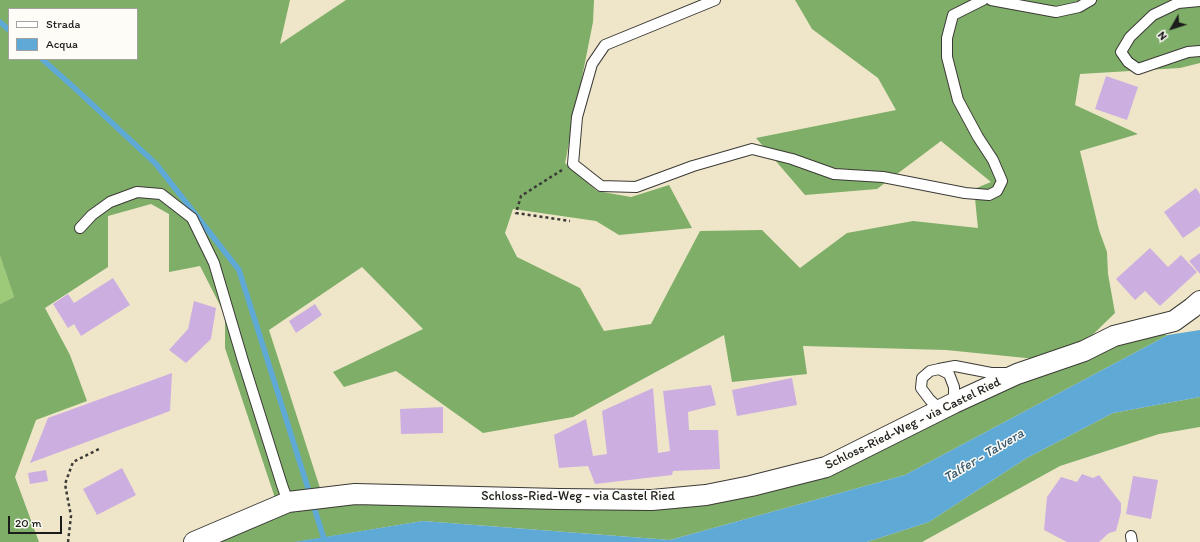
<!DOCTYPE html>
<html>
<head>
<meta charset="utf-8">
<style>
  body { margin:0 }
  #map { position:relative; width:1200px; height:542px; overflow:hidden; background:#efe6c9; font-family:Itim,sans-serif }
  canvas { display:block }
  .legend { position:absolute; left:8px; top:8px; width:130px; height:52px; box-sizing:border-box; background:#fdfcf7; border:1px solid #a3a29f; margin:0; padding:5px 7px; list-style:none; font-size:12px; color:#1c1c1c }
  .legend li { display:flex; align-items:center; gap:8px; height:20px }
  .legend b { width:20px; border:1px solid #a3a29f }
  .north { position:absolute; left:1152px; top:8px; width:40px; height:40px; -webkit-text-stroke:3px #fdfcf7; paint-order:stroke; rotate:231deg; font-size:11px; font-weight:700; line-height:16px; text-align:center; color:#1c1c1c }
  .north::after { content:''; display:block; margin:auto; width:14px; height:18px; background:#1c1c1c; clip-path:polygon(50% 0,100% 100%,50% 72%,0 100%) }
  .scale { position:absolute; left:8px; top:516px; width:54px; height:18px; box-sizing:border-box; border:2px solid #1c1c1c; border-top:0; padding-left:5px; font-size:12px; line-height:14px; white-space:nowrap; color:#1c1c1c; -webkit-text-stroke:3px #fdfcf7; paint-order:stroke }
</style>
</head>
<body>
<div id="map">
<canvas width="1200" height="542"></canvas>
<ul class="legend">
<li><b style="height:5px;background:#fff"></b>Strada</li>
<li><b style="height:11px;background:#5fa9d7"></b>Acqua</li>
</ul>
<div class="north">N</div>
<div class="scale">20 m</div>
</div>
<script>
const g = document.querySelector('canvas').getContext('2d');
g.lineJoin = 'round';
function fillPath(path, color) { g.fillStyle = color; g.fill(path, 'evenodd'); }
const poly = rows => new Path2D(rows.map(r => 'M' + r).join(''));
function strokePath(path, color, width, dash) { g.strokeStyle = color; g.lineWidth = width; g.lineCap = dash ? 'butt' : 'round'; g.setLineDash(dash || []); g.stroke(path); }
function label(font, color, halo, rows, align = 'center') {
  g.font = font + ' Itim,sans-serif'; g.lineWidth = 3; g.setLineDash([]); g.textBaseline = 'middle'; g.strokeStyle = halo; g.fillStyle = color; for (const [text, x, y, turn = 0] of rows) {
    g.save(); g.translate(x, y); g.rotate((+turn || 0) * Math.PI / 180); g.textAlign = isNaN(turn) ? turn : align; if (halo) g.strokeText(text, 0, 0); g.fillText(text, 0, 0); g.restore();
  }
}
const green = poly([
  [0,256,14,297,0,304]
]);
const forest = poly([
  [0,0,290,0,280,44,346,0,594,0,593,22,565,163,597,191,631,197,669,185,692,228,619,235,596,221,513,209,505,233,517,257,580,288,604,331,651,324,700,231,762,230,800,268,847,233,913,221,978,228,974,189,991,182,941,141,877,189,805,195,756,138,896,110,878,78,812,29,795,0,1200,0,1200,63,1180,68,1080,74,1075,105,1138,134,1080,151,1099,230,1107,252,1108,274,1115,313,1080,347,1036,359,946,350,803,346,807,374,732,382,724,335,573,417,483,433,396,371,344,387,333,372,423,329,362,267,269,330,320,488,275,498,225,348,225,315,200,266,169,272,169,214,151,204,108,216,108,267,45,308,70,355,87,401,36,420,15,477,39,542,0,542,0,304,14,297,0,256],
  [9,9,137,9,137,59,9,59],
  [1157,335,1168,335,905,475,670,540,423,521,296,542,214,542,267,518,314,506,381,503,561,506,829,472,907,438,986,394,1121,342],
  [1200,397,1200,427,1159,434,1060,466,922,542,867,542,929,522,1025,459,1113,413]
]);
const water = poly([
  [1200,330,1200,397,1113,413,1025,459,929,522,867,542,294,542,423,521,670,540,905,475,1168,335]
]);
const stream = poly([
  [0,22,9,30],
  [42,59,79,92,156,164,239,270,325,542]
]);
const building = poly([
  [1106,76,1138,87,1127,120,1095,109],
  [1196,188,1200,194,1200,226,1183,238,1164,212],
  [1150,248,1168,267,1181,255,1197,272,1160,306,1145,291,1135,300,1116,279],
  [1200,253,1200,274,1189,261],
  [113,278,130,305,81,336,74,324,68,328,53,304,68,294,74,303],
  [194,301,216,308,211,339,186,363,169,350,188,329],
  [315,304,322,315,296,333,289,321],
  [172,373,170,411,30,463,48,418],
  [792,378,797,405,737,416,732,390],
  [711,385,716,405,688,412,689,430,718,430,720,469,673,471,672,475,595,484,588,466,559,468,554,435,586,419,593,456,607,454,602,411,653,388,658,453,670,451,663,391],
  [443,407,443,433,401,434,400,409],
  [122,468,136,495,97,515,83,489],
  [46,470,48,481,30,484,28,473],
  [1082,474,1093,478,1099,475,1121,503,1121,512,1116,531,1109,533,1099,542,1067,542,1044,530,1047,497,1061,477,1077,482],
  [1133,476,1158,480,1151,519,1126,514]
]);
const path = poly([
  [562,170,521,196,516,213,570,221],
  [68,542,71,516,65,484,73,462,101,448]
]);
const service = poly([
  [715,0,605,45,592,64,577,117,573,164,601,186,636,187,693,166,752,149,792,159,834,174,883,177,965,193,989,195,997,191,1002,181,993,160,978,137,958,100,947,57,947,38,953,15,983,0],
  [991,0,1056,12,1079,7,1091,0],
  [1200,1,1178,3,1153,15,1130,37,1121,52,1128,62,1138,69,1188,52,1200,51],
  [80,228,92,215,110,202,137,192,161,194,192,218,214,263,243,361,282,485,288,502],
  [939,369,955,366,991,373,1009,373],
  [941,410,930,400,921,388,922,378,930,371,939,369,949,374,954,387,954,403],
  [1131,536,1132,542]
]);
const minor = poly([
  [194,542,288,502,355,494,559,499,652,500,706,495,751,486,826,467,954,403,1017,374,1084,351,1114,336,1174,321,1192,308,1200,301]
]);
const streetNames = [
  ["Schloss-Ried-Weg - via Castel Ried",913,424,-26],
  ["Schloss-Ried-Weg - via Castel Ried",578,497]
];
const waterNames = [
  ["Talfer - Talvera",984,456,-31]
];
fillPath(green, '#9dca78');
fillPath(forest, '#7eae68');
fillPath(water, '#5fa9d7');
strokePath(stream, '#5fa9d7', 5.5);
fillPath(building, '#ccafe0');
strokePath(service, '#3c3a36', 12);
strokePath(minor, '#3c3a36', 22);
strokePath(path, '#3c3a36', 2.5, [3, 3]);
strokePath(service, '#fff', 10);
strokePath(minor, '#fff', 20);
label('13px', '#1c1c1c', '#fdfcf7', streetNames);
label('italic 14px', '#3a5b70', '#fdfcf7', waterNames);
</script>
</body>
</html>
